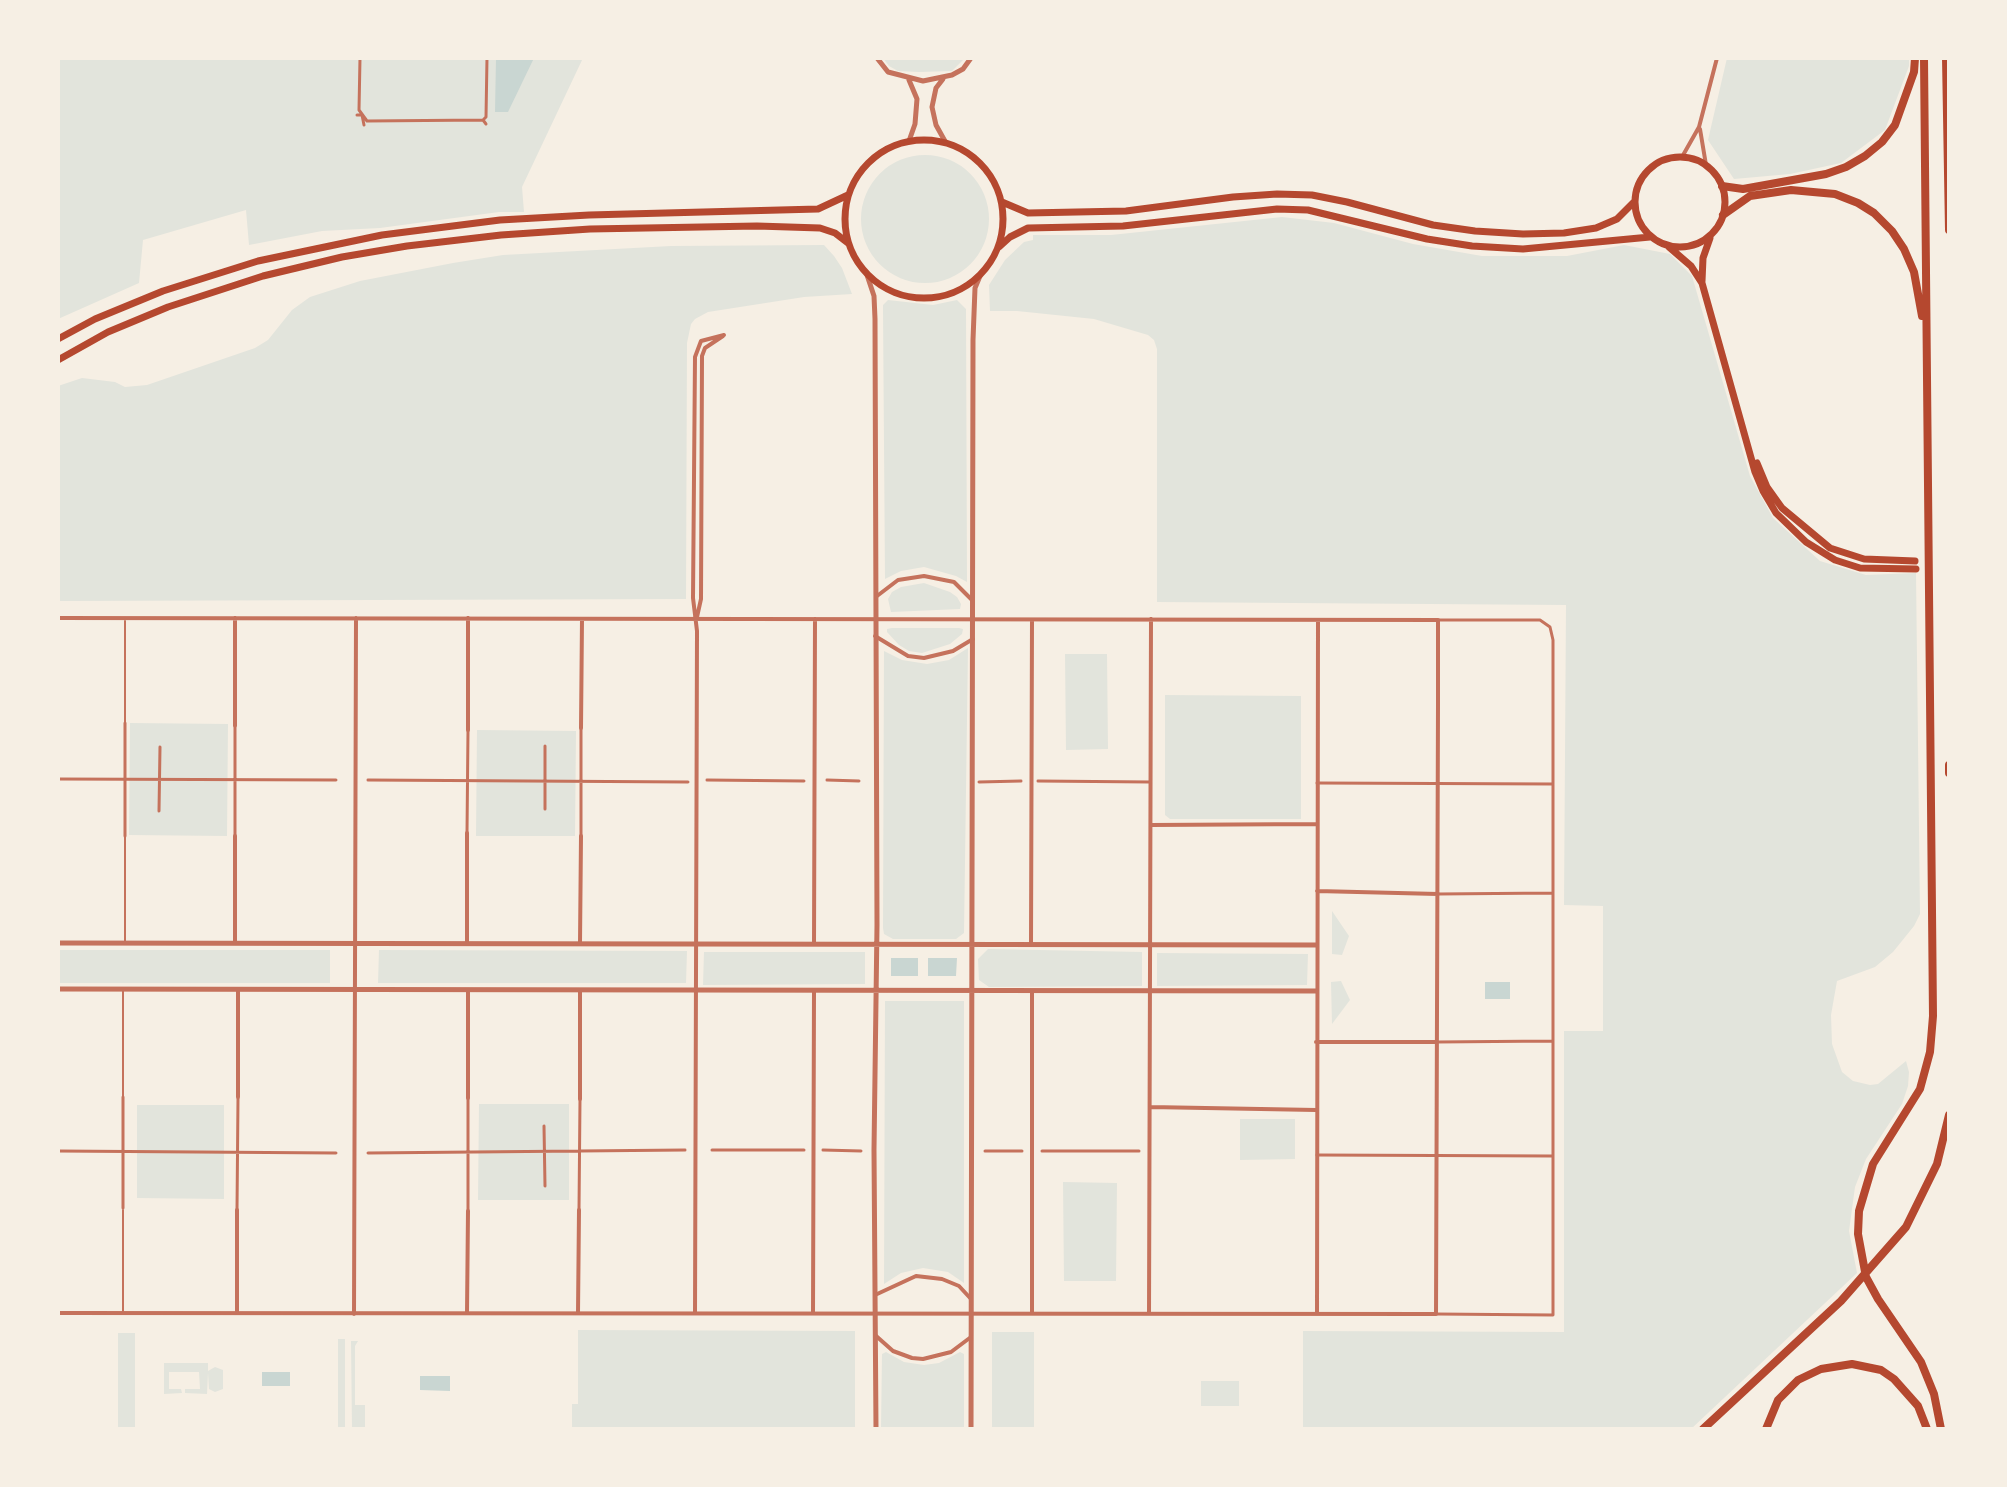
<!DOCTYPE html>
<html>
<head>
<meta charset="utf-8">
<style>
  body { margin:0 }
  #map { position:relative; width:2007px; height:1487px; overflow:hidden; background:#f6efe4; font-family:Lato,sans-serif }
  canvas { display:block }
  .frame { position:absolute; inset:0; border:60px solid #f6efe4; pointer-events:none }
</style>
</head>
<body>
<div id="map">
<canvas width="2007" height="1487"></canvas>
<div class="frame"></div>
</div>
<script>
const g = document.querySelector('canvas').getContext('2d');
g.lineJoin = 'round';
function fillPath(path, color) { g.fillStyle = color; g.fill(path, 'evenodd'); }
const poly = rows => new Path2D(rows.map(r => 'M' + r).join(''));
function strokePath(path, color, width, dash) { g.strokeStyle = color; g.lineWidth = width; g.lineCap = dash ? 'butt' : 'round'; g.setLineDash(dash || []); g.stroke(path); }
const green = poly([
  [58,58,583,58,522,187,524,212,499,212,380,228,322,231,249,245,246,210,143,240,139,283,58,319],
  [883,58,965,58,952,71,919,72,898,71,889,66],
  [1727,58,1909,58,1909,66,1885,130,1841,163,1790,174,1734,179,1708,140],
  '861 219a64 64 0 1 1 128 0a64 64 0 1 1-128 0Z',
  [1282,217,1334,223,1413,244,1482,256,1567,256,1624,245,1670,254,1692,276,1750,476,1773,518,1820,561,1866,575,1916,573,1920,914,1914,926,1893,952,1875,967,1837,981,1831,1015,1832,1044,1842,1072,1853,1081,1870,1085,1878,1084,1906,1061,1909,1072,1908,1086,1902,1104,1866,1159,1855,1187,1849,1231,1857,1273,1691,1429,1303,1429,1303,1331,1564,1332,1564,1031,1603,1031,1603,906,1564,905,1566,605,1157,602,1157,349,1154,340,1148,335,1094,319,1017,311,990,311,989,285,1005,260,1024,242,1033,240,1033,235,1111,235],
  [824,245,834,256,842,268,852,294,804,297,708,312,695,319,691,324,687,343,686,599,58,601,58,386,82,378,115,382,125,387,147,385,255,348,268,340,292,310,310,297,360,281,453,263,503,255,671,246],
  [888,300,933,305,957,300,966,309,967,582,956,576,924,567,901,571,885,579,883,310,883,305],
  [924,583,950,592,957,597,961,604,960,609,891,612,888,599,892,592,901,587],
  [892,628,959,628,963,629,962,634,950,644,922,653,909,651,899,645,887,632,887,629],
  [968,648,964,933,956,939,893,939,884,934,883,928,884,651,902,660,927,664,949,660],
  [1065,654,1107,654,1108,749,1066,750],
  [1165,695,1301,696,1301,819,1170,819,1165,815],
  [130,723,228,724,227,836,129,835],
  [477,730,576,731,575,836,476,836],
  [1332,911,1349,936,1342,955,1332,954],
  [988,949,1142,952,1142,986,989,987,979,980,978,959],
  [58,950,330,950,330,983,58,983],
  [379,950,687,951,686,983,378,983],
  [704,952,865,952,865,984,703,985],
  [1157,953,1308,954,1307,985,1157,986],
  [1341,981,1350,1000,1332,1024,1331,982],
  [885,1001,964,1001,964,1283,948,1272,923,1268,901,1273,884,1284],
  [479,1104,569,1104,569,1200,478,1200],
  [137,1105,224,1105,224,1199,137,1198],
  [1240,1119,1295,1119,1295,1159,1240,1160],
  [1063,1182,1117,1183,1116,1281,1064,1281],
  [578,1330,855,1331,855,1429,572,1429,572,1404,578,1404],
  [992,1332,1034,1332,1034,1429,992,1429],
  [118,1333,135,1333,135,1429,118,1429],
  [338,1339,345,1339,345,1429,338,1429],
  [351,1341,358,1341,355,1346,355,1405,365,1405,365,1429,352,1429],
  [886,1352,904,1362,924,1365,939,1363,960,1352,964,1354,964,1429,881,1429,882,1354],
  [164,1363,208,1363,208,1371,215,1367,223,1370,223,1389,215,1392,209,1389,208,1373,207,1394,185,1393,185,1389,200,1389,199,1372,169,1372,169,1389,181,1389,182,1393,164,1394],
  [1201,1381,1239,1381,1239,1406,1201,1406]
]);
const water = poly([
  [496,58,534,58,508,112,495,112],
  [891,958,918,958,918,976,891,976],
  [928,958,957,958,956,976,928,976],
  [1485,982,1510,982,1510,999,1485,999],
  [262,1372,290,1372,290,1386,262,1386],
  [420,1376,450,1376,450,1391,420,1390]
]);
const service = poly([
  [125,621,125,722],
  [125,836,125,941],
  [123,1096,123,990],
  [123,1312,123,1210]
]);
const pedestrian = poly([
  [360,58,359,110,367,121,483,120,486,124],
  [357,115,362,115,364,125],
  [483,120,486,117,487,58],
  [125,723,125,836],
  [545,746,545,809],
  [58,779,336,780],
  [368,780,688,782],
  [707,780,804,781],
  [827,780,859,781],
  [1038,781,1150,782],
  [979,782,1021,781],
  [1317,783,1553,784],
  [159,811,160,747],
  [467,833,468,730],
  [235,836,235,728],
  [581,836,581,728],
  [1438,894,1553,893],
  [1437,1042,1552,1041],
  [544,1126,545,1186],
  [712,1150,804,1150],
  [823,1150,861,1151],
  [58,1151,336,1153],
  [985,1151,1022,1151],
  [1042,1151,1139,1151],
  [368,1153,685,1150],
  [1317,1155,1552,1156],
  [123,1208,123,1097],
  [237,1210,238,1098],
  [579,1210,580,1099],
  [468,1211,468,1098],
  [1436,1314,1553,1315,1553,640,1550,627,1540,620,1438,620]
]);
const minor = poly([
  [1700,129,1706,165],
  [1682,157,1699,127,1717,58],
  [877,596,898,580,924,576,954,582,972,600],
  [697,617,701,599,702,356,705,348,723,336],
  [58,618,1438,620,1438,704,1436,1314,58,1313],
  [875,636,908,656,924,658,953,651,973,639],
  [235,726,235,618],
  [581,728,582,619],
  [468,730,468,618],
  [1151,825,1316,824],
  [1317,891,1438,894],
  [235,943,235,836],
  [467,943,467,833],
  [580,943,581,836],
  [814,944,815,619],
  [1031,944,1032,620],
  [1316,1042,1437,1042],
  [238,1097,238,989],
  [468,1098,468,990],
  [580,1099,580,990],
  [1150,1107,1316,1110],
  [875,1295,916,1276,942,1279,959,1286,971,1299],
  [237,1313,237,1210],
  [467,1313,468,1211],
  [578,1313,579,1210],
  [695,1313,697,631,693,598,695,357,701,341,724,335],
  [813,1313,814,991],
  [1032,1313,1032,992],
  [1149,1313,1151,619],
  [1317,1313,1318,620],
  [354,1314,356,618],
  [875,1335,893,1351,912,1358,923,1359,951,1352,971,1337]
]);
const tertiary = poly([
  [877,58,888,72,923,81,952,75,963,69,971,58],
  [943,79,936,88,932,107,936,125,946,143],
  [909,141,915,124,917,99,909,80],
  [867,275,874,296,875,319,877,925,874,1150,876,1429],
  [58,943,1316,945],
  [58,989,1316,991],
  [971,1429,973,340,975,288,980,276]
]);
const primary = poly([
  '845 219a79 79 0 1 1 158 0a79 79 0 1 1-158 0Z',
  '1635 202a45 45 0 1 1 90 0a45 45 0 1 1-90 0Z',
  [1002,202,1028,213,1126,211,1233,197,1277,194,1312,195,1347,202,1433,225,1475,231,1523,234,1564,233,1596,228,1617,219,1634,202],
  [999,247,1010,237,1028,228,1123,226,1277,209,1308,210,1427,239,1472,246,1523,249,1650,237],
  [1669,247,1691,266,1702,283,1755,472,1763,491,1776,513,1806,542,1835,560,1860,568,1916,569],
  [1702,281,1703,258,1710,238],
  [58,339,95,319,163,291,258,261,382,235,500,220,589,215,818,209,848,195],
  [58,360,108,332,168,307,263,276,342,257,407,246,501,235,590,229,757,226,820,228,835,233,848,243],
  [1757,463,1767,487,1782,508,1830,548,1864,559,1915,561]
]);
const motorway = poly([
  [1924,58,1933,1016,1930,1052,1920,1089,1873,1164,1859,1211,1858,1234,1866,1277,1878,1299,1921,1362,1934,1394,1941,1429],
  [1946,58,1949,230],
  [1722,186,1743,189,1826,174,1846,167,1865,156,1882,142,1895,125,1914,72,1915,58],
  [1723,215,1750,196,1791,190,1835,194,1858,203,1874,213,1892,231,1904,249,1914,272,1922,316],
  [1949,765,1949,773],
  [1703,1429,1841,1301,1906,1227,1937,1164,1949,1115],
  [1766,1429,1778,1400,1798,1380,1821,1369,1852,1364,1881,1370,1894,1379,1918,1406,1927,1429]
]);
fillPath(green, '#e2e4dc');
fillPath(water, '#c9d6d2');
strokePath(service, '#c5725c', 2);
strokePath(pedestrian, '#c5725c', 3);
strokePath(minor, '#c5725c', 4);
strokePath(tertiary, '#c5725c', 5);
strokePath(primary, '#b5482f', 7);
strokePath(motorway, '#b5482f', 8);
</script>
</body>
</html>
